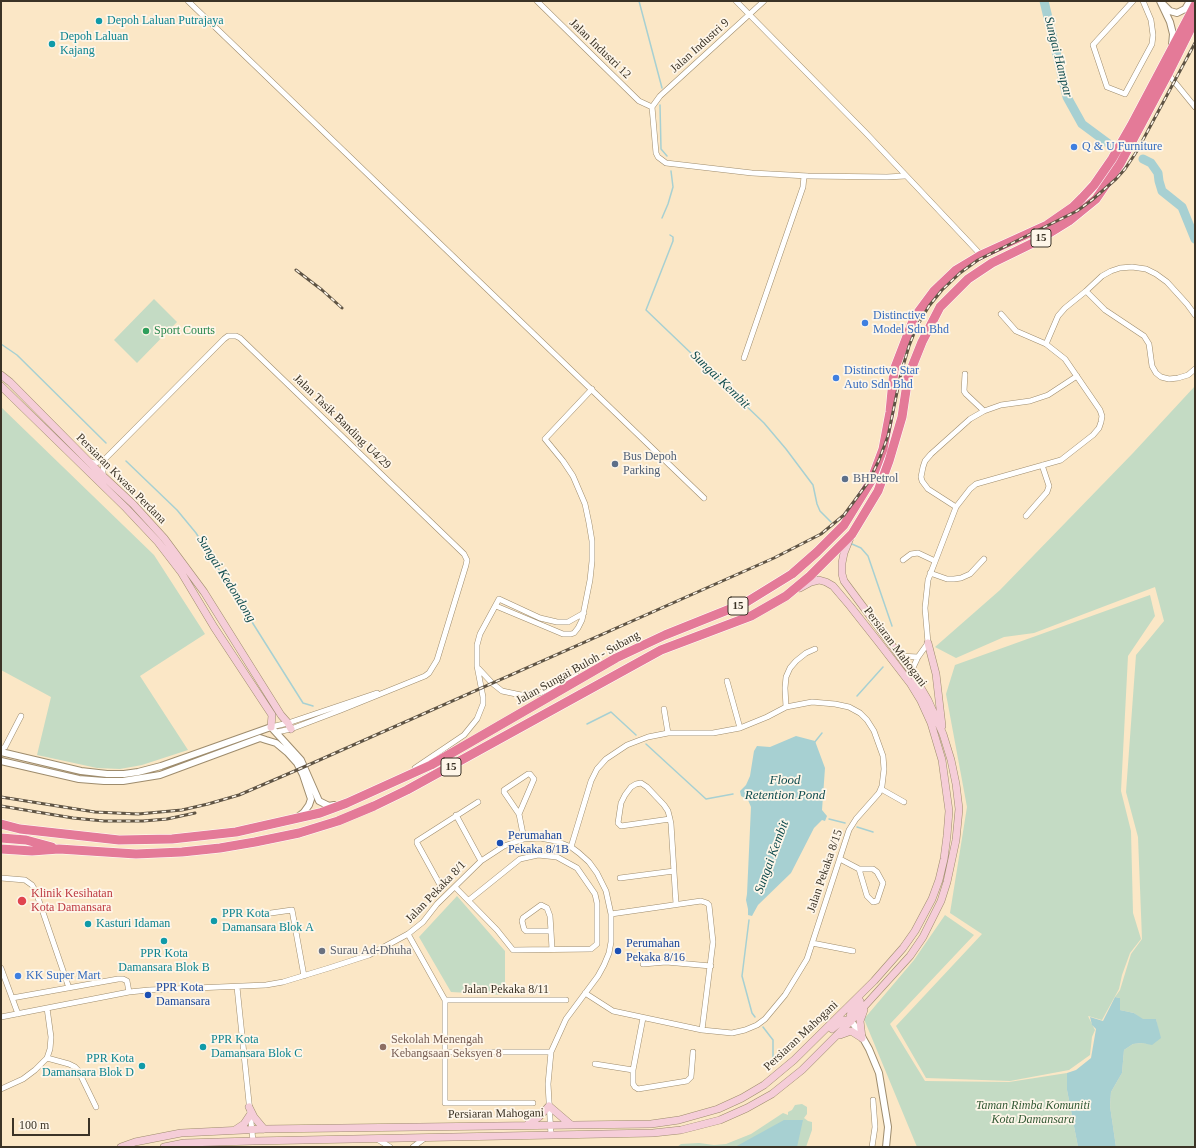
<!DOCTYPE html>
<html>
<head>
<meta charset="utf-8">
<style>
  body { margin:0 }
  #map { position:relative; width:1196px; height:1148px; overflow:hidden; background:#fbe7c6; font-family:"Times New Roman",serif }
  canvas { display:block }
  .frame { position:absolute; inset:0; border:2px solid #3b3326; pointer-events:none }
  .scale { position:absolute; left:12px; top:1118px; width:78px; height:18px; box-sizing:border-box; border:2px solid #3b3326; border-top:0; padding-left:5px; font-size:12px; line-height:14px; white-space:nowrap; color:#3b3326; -webkit-text-stroke:3px #fef6e9; paint-order:stroke }
</style>
</head>
<body>
<div id="map">
<canvas width="1196" height="1148"></canvas>
<div class="frame"></div>
<div class="scale">100 m</div>
</div>
<script>
const g = document.querySelector('canvas').getContext('2d');
g.lineJoin = 'round';
function fillPath(path, color) { g.fillStyle = color; g.fill(path, 'evenodd'); }
const poly = rows => new Path2D(rows.map(r => 'M' + r).join(''));
function strokePath(path, color, width, dash) { g.strokeStyle = color; g.lineWidth = width; g.lineCap = dash ? 'butt' : 'round'; g.setLineDash(dash || []); g.stroke(path); }
function label(font, color, halo, rows, align = 'center') {
  g.font = font + ' "Times New Roman",serif'; g.lineWidth = 3.5; g.setLineDash([]); g.textBaseline = 'middle'; g.strokeStyle = halo; g.fillStyle = color; for (const [text, x, y, turn = 0] of rows) {
    g.save(); g.translate(x, y); g.rotate((+turn || 0) * Math.PI / 180); g.textAlign = isNaN(turn) ? turn : align; if (halo) g.strokeText(text, 0, 0); g.fillText(text, 0, 0); g.restore();
  }
}
const green = poly([
  [154,299,177,322,137,363,114,340],
  [1195,386,1195,1147,1116,1147,1110,1106,1111,1092,1122,1073,1124,1050,1133,1044,1142,1043,1152,1044,1158,1029,1156,1019,1143,1020,1134,1013,1120,1010,1120,998,1115,997,1120,990,1131,954,1142,939,1138,837,1126,792,1136,655,1164,621,1155,587,1034,633,1004,637,956,658,935,647,1000,590,1133,453],
  [1,407,154,555,205,634,140,676,188,750,142,765,120,769,97,768,37,755,51,697,1,670],
  [1150,595,1155,616,1128,656,1121,791,1131,831,1133,913,1141,939,1130,953,1122,975,1119,989,1102,1020,1088,1016,1095,1030,1092,1037,1090,1055,1069,1070,1010,1081,926,1078,896,1026,982,934,950,913,967,807,946,694,955,665],
  [457,896,505,951,505,995,451,992,419,937],
  [945,915,974,935,890,1024,925,1081,1009,1082,1067,1073,1067,1090,1078,1147,917,1147,864,1019,914,960],
  [802,1104,807,1107,807,1114,804,1118,808,1121,812,1122,812,1130,806,1147,677,1147,681,1144,699,1143,714,1145,726,1144,751,1134,783,1113,788,1115,788,1112,792,1110,795,1105]
]);
const water = poly([
  [796,736,815,741,825,768,822,810,827,816,825,821,822,820,814,828,791,873,758,905,752,916,748,915,748,909,746,900,747,894,751,807,748,800,741,796,740,791,746,785,750,776,754,751,757,746,770,747],
  [1115,997,1120,998,1120,1010,1134,1013,1143,1019,1156,1019,1161,1038,1152,1045,1142,1043,1133,1044,1124,1050,1122,1073,1111,1092,1110,1106,1116,1147,1078,1147,1067,1090,1067,1073,1076,1070,1091,1058,1096,1029,1092,1025,1090,1017,1103,1021],
  [784,1120,803,1120,797,1147,735,1147]
]);
const stream = poly([
  [639,1,662,88],
  [660,105,661,149,667,156],
  [662,218,668,204,673,187,671,171],
  [670,235,673,237,673,241,646,310,764,423,786,449,813,485,817,504,820,511,831,522],
  [1,344,17,355,106,443],
  [126,461,177,510,196,533,303,703,313,706],
  [852,544,861,548,868,556,892,626],
  [857,696,883,667],
  [587,724,611,712,636,735],
  [814,743,822,733],
  [646,744,706,799,733,794],
  [829,819,845,823],
  [857,827,873,832],
  [749,920,742,976,752,1013,755,1017],
  [763,1027,773,1040,773,1064]
]);
const river = poly([
  [1044,1,1067,97,1082,124,1109,144],
  [1143,159,1151,163,1158,173,1159,181,1162,191,1182,207,1195,239]
]);
const minor = poly([
  [188,1,704,498],
  [537,1,639,101,652,107],
  [736,1,865,132,981,255],
  [1133,1,1093,45,1107,87,1125,94,1152,44,1153,35,1151,20,1143,1],
  [1168,74,1195,107],
  [652,107,656,153,658,157,666,163,752,173,808,176,887,177,905,176],
  [652,107,660,96,764,1],
  [1195,315,1187,304,1167,282,1156,274,1146,269,1132,267,1120,268,1111,271,1102,276,1086,291,1105,310,1144,336,1149,344,1152,366,1156,373,1161,377,1169,379,1178,378,1188,375,1195,369],
  [1046,344,1058,316,1065,308,1086,291],
  [744,358,803,187,804,176],
  [965,374,964,391,966,394,984,411],
  [89,461,94,463,99,462,105,459,224,339,228,336,236,336,240,338,464,554,467,560,466,565,437,660,429,673,425,676,341,710,291,729,277,732],
  [103,476,103,470,105,459],
  [956,507,928,489,922,481,921,477,923,467,925,461,931,454,970,419,984,411,1001,405,1030,401,1048,395,1077,376],
  [1026,516,1047,492,1049,486,1042,465],
  [903,560,911,554,918,553,935,561],
  [930,573,947,579,954,579,961,578,970,574,984,559],
  [496,606,563,634,571,634,574,633,578,628,582,620,590,580,592,561,592,541,589,523,585,504,573,476,563,461,545,439,592,389],
  [899,656,918,657],
  [479,669,492,683,502,691,521,695,540,693,577,676],
  [911,672,918,657,928,643,925,608,928,580,956,507,970,489,976,484,1061,460,1093,435,1099,428,1101,422,1102,416,1100,410,1065,359,1046,344,1016,331,1001,314],
  [727,681,740,728],
  [786,707,785,688,786,677,790,668,796,661,806,653,815,649],
  [664,709,668,733],
  [271,727,288,723,377,693],
  [1,749,5,747,21,716],
  [415,768,464,735,477,719,483,704,483,697,477,666,477,645,480,634,499,599,540,618,557,622,568,622,584,613],
  [881,789,904,802],
  [519,814,534,779,530,774,528,774,504,790,504,792,519,814,524,839],
  [456,815,481,861],
  [670,819,621,826,618,823,621,803,625,795,631,787,636,784,641,783,647,787,664,805,668,811,670,819,671,824,676,904],
  [571,847,591,781,597,769,606,759,627,745,648,737,668,733,713,733,740,728,767,717,786,707,812,702,835,704,849,707,860,713,867,720,874,731,883,756,884,769,882,786,879,793,856,819,849,830,807,959,785,995,765,1019,757,1025,745,1030,732,1033,702,1030,613,1011,585,993],
  [840,859,859,869,873,869,877,872,883,883,877,901,873,902,867,896,859,869],
  [1,878,25,880,32,885,36,892,69,988],
  [620,878,674,871],
  [439,883,417,843,417,841,478,802],
  [455,887,497,930,513,950,591,949,597,944,597,903,595,894,577,868,557,857,538,855,520,859,469,900],
  [271,913,292,910,304,976],
  [611,914,701,901,707,903,709,905,713,942,702,1030],
  [551,931,526,931,524,929,522,921,523,918,541,905,547,908,550,916,551,931,552,949],
  [408,934,445,1000,445,1103,533,1103],
  [812,943,853,951],
  [643,964,666,962,711,966],
  [1,968,18,1014],
  [237,987,253,1141],
  [12,998,118,979,123,979,127,981,129,992],
  [445,1000,566,1000],
  [1,1017,129,992,149,990,266,985,283,982,329,968,369,955,408,934,423,922,437,904,481,861,504,846,524,839,540,838,556,841,571,847,579,853,589,862,597,873,606,891,611,914,611,942,609,953,604,965,598,976,566,1019,551,1052,548,1084,551,1135],
  [643,1018,633,1070,633,1084,635,1087,638,1089,687,1081,691,1077,693,1052],
  [446,1052,551,1052],
  [47,1058,69,1064,75,1067,78,1070,96,1107],
  [595,1064,633,1070],
  [1,1089,23,1079,35,1070,47,1058,50,1049,51,1037,47,1008],
  [377,1139,390,1147],
  [413,1147,425,1138],
  [872,1147,875,1127,873,1100]
]);
const tertiary = poly([
  [1160,1,1170,22,1173,34,1172,45],
  [1163,4,1170,11,1177,13,1185,9,1190,1],
  [1,752,81,771,107,774,124,774,138,772,161,766,271,727,301,760,319,801,329,806,334,805],
  [1,761,79,779,104,781,123,781,160,775,260,738,266,740,276,743,288,753,297,763,303,775,311,799,309,805,304,812,299,816],
  [851,1021,860,1033,869,1049,879,1073,888,1127,886,1147]
]);
const secondary = poly([
  [1,375,10,382,103,476,133,504,164,538,204,592,281,715,288,723,291,729],
  [1,386,126,508,158,542,181,572,214,627,272,715,271,727],
  [928,643,936,674,942,726],
  [851,1021,850,1017,851,1012,860,1001],
  [832,1029,843,1020,851,1021],
  [840,1035,851,1031,862,1038],
  [862,1038,860,1021,864,1010],
  [249,1107,254,1117,264,1129],
  [528,1124,539,1117,549,1106,570,1124],
  [235,1130,244,1124,250,1115],
  [121,1147,135,1142,181,1133,264,1129,651,1124,679,1120,718,1109,742,1098,764,1085,794,1060,874,981,903,948,915,931,932,899,939,880,944,859,947,836,949,811,942,760,931,723,921,701,910,683,880,644,850,606,833,586,826,582,819,580,811,582,800,588],
  [164,1147,184,1143,253,1141,653,1133,681,1130,720,1120,747,1108,772,1094,802,1070,851,1021,910,956,923,937,941,901,947,882,956,840,959,809,956,784,951,760,943,734,928,700,911,671,844,581,842,574,842,563,844,553,850,538]
]);
const trunk = poly([
  [1,824,20,829,119,840,172,839,236,832,320,813,347,803,431,765,616,658,665,635,745,603,792,574,817,552,844,525,871,481,883,449,890,412,894,370,914,318,934,291,956,270,981,255,1047,225,1073,207,1082,198,1094,185,1112,159,1131,126,1195,5],
  [1,838,26,840,52,847],
  [1,849,32,851,59,849,136,854,182,852,220,848,255,842,299,833,338,821,374,806,407,790,661,650,751,616,786,596,810,576,852,534,878,491,889,461,902,417,908,377,922,342,940,307,968,279,992,263,1035,242,1069,221,1096,199,1120,164,1168,74,1195,20]
]);
const rail = poly([
  [296,270,322,290,342,308],
  [1,797,95,812,138,814,182,810,208,804,239,795,297,770,774,558,821,534,844,515,869,481,879,460,888,436,901,373,909,346,917,326,929,306,942,290,960,273,978,260,1077,211,1092,200,1116,179,1125,169,1137,151,1195,43],
  [1,806,73,818,104,821,143,821,167,819,195,813]
]);
const markers = [
  [99,21,4,"#0f9aa8"],
  [52,44,4,"#0f9aa8"],
  [1074,147,4,"#3f7fe0"],
  [865,323,4,"#3f7fe0"],
  [146,331,4,"#2e9e5b"],
  [836,378,4,"#3f7fe0"],
  [615,464,4,"#5c6f8a"],
  [845,479,4,"#5c6f8a"],
  [500,843,4,"#1a4fb4"],
  [22,901,5,"#e0444e"],
  [214,921,4,"#0f9aa8"],
  [88,924,4,"#0f9aa8"],
  [164,941,4,"#0f9aa8"],
  [322,951,4,"#6b7280"],
  [618,951,4,"#1a4fb4"],
  [18,976,4,"#3f7fe0"],
  [148,995,4,"#1a4fb4"],
  [203,1047,4,"#0f9aa8"],
  [383,1047,4,"#8d6e63"],
  [142,1066,4,"#0f9aa8"]
];
const shields = [
  [1041,238,20],
  [738,606,20],
  [451,767,20]
];
const shieldNames = [
  ["15",1041,238],
  ["15",738,606],
  ["15",451,767]
];
const cultureNames = [
  ["Depoh Laluan Putrajaya",107,21],
  ["Depoh Laluan",60,37],
  ["Kajang",60,51],
  ["PPR Kota",222,914],
  ["Damansara Blok A",222,928],
  ["Kasturi Idaman",96,924],
  ["PPR Kota",164,954,"center"],
  ["Damansara Blok B",164,968,"center"],
  ["PPR Kota",211,1040],
  ["Damansara Blok C",211,1054],
  ["PPR Kota",134,1059,"right"],
  ["Damansara Blok D",134,1073,"right"]
];
const streetNames = [
  ["Jalan Industri 9",700,46,-42],
  ["Jalan Industri 12",600,49,44],
  ["Jalan Tasik Banding U4/29",342,422,44],
  ["Persiaran Kwasa Perdana",121,479,45],
  ["Persiaran Mahogani",895,647,53],
  ["Jalan Sungai Buloh - Subang",578,668,-29],
  ["Jalan Pekaka 8/15",825,871,-71],
  ["Jalan Pekaka 8/1",436,892,-46],
  ["Jalan Pekaka 8/11",506,990],
  ["Persiaran Mahogani",801,1036,-43],
  ["Persiaran Mahogani",496,1114,-1]
];
const shopNames = [
  ["Q & U Furniture",1082,147],
  ["Distinctive",873,316],
  ["Model Sdn Bhd",873,330],
  ["Distinctive Star",844,371],
  ["Auto Sdn Bhd",844,385],
  ["KK Super Mart",26,976]
];
const leisureNames = [
  ["Sport Courts",154,331]
];
const serviceNames = [
  ["Bus Depoh",623,457],
  ["Parking",623,471],
  ["BHPetrol",853,479]
];
const transitNames = [
  ["Perumahan",508,836],
  ["Pekaka 8/1B",508,850],
  ["Perumahan",626,944],
  ["Pekaka 8/16",626,958],
  ["PPR Kota",156,988],
  ["Damansara",156,1002]
];
const healthNames = [
  ["Klinik Kesihatan",31,894],
  ["Kota Damansara",31,908]
];
const worshipNames = [
  ["Surau Ad-Dhuha",330,951]
];
const educationNames = [
  ["Sekolah Menengah",391,1040],
  ["Kebangsaan Seksyen 8",391,1054]
];
const parkNames = [
  ["Taman Rimba Komuniti",1033,1106],
  ["Kota Damansara",1033,1120]
];
const waterNames = [
  ["Sungai Hampar",1058,57,76],
  ["Sungai Kembit",720,380,44],
  ["Sungai Kedondong",226,579,58],
  ["Flood",785,781],
  ["Retention Pond",785,796],
  ["Sungai Kembit",772,857,-70]
];
fillPath(green, '#c4dbc4');
fillPath(water, '#a7d0d2');
strokePath(stream, '#a7d0d2', 1.5);
strokePath(river, '#a7d0d2', 9);
strokePath(minor, '#9e8c6d', 6);
strokePath(tertiary, '#9e8c6d', 8);
strokePath(secondary, '#9e8c6d', 8);
strokePath(trunk, '#fff', 10);
strokePath(minor, '#fff', 5);
strokePath(tertiary, '#fff', 6);
strokePath(secondary, '#f5cdd8', 7);
strokePath(trunk, '#e47a98', 9);
strokePath(rail, '#5f5444', 3);
strokePath(rail, '#fef6e9', 1.5, [4.5]);
for (const [x, y, r, color] of markers) { const dot = new Path2D(); dot.arc(x, y, r, 0, 2 * Math.PI); g.fillStyle = color; g.fill(dot); strokePath(dot, '#fef6e9', 1.5); }
for (const [x, y, w] of shields) { const box = new Path2D(); box.roundRect(x - w / 2, y - 9, w, 18, 3); g.fillStyle = '#fef6e9'; g.fill(box); strokePath(box, '#3b3326', 1); }
label('bold 11px', '#3b3326', null, shieldNames);
label('12px', '#0d838f', '#fef6e9', cultureNames, 'left');
label('12px', '#3b3326', '#fef6e9', streetNames);
label('12px', '#366cbe', '#fef6e9', shopNames, 'left');
label('12px', '#27864d', '#fef6e9', leisureNames, 'left');
label('12px', '#4e5e75', '#fef6e9', serviceNames, 'left');
label('12px', '#164399', '#fef6e9', transitNames, 'left');
label('12px', '#be3a42', '#fef6e9', healthNames, 'left');
label('12px', '#5b616d', '#fef6e9', worshipNames, 'left');
label('12px', '#785e54', '#fef6e9', educationNames, 'left');
label('italic 12px', '#335935', '#fef6e9', parkNames);
label('italic 13px', '#114d50', '#fef6e9', waterNames);
</script>
</body>
</html>
